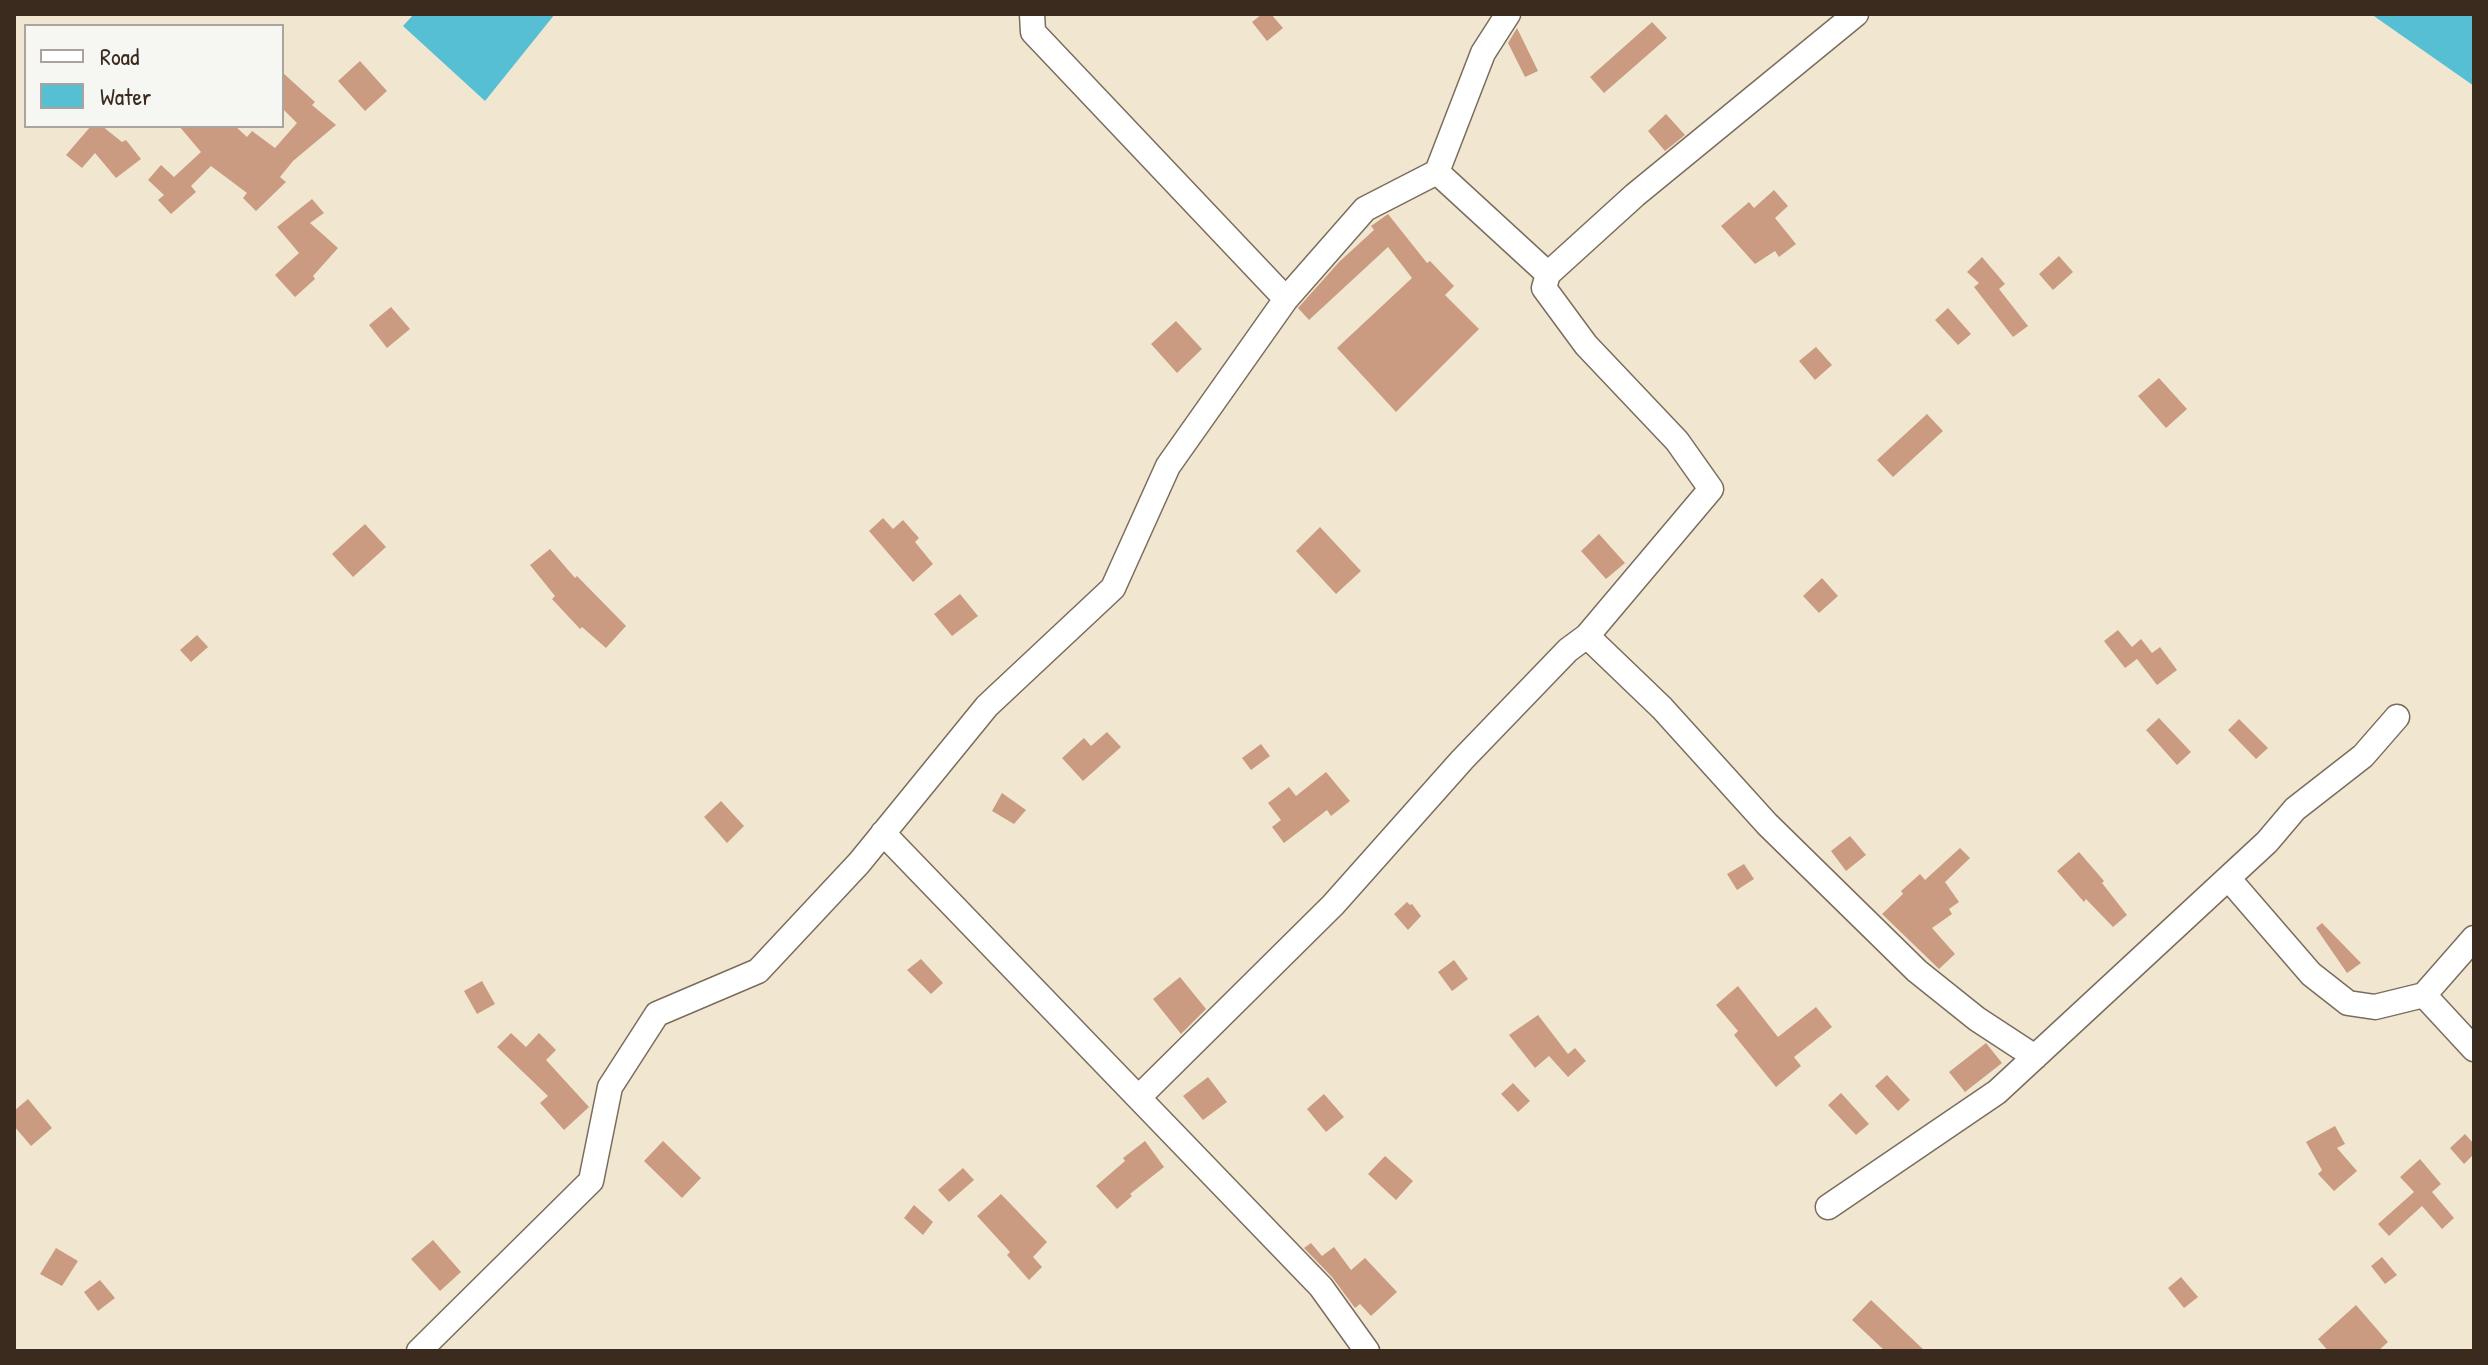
<!DOCTYPE html>
<html>
<head>
<meta charset="utf-8">
<style>
  body { margin:0 }
  #map { position:relative; width:2488px; height:1365px; overflow:hidden; background:#f1e7d1; font-family:"Patrick Hand",sans-serif }
  canvas { display:block }
  .frame { position:absolute; inset:0; border:16px solid #3b2a1e; pointer-events:none }
  .legend { position:absolute; left:24px; top:24px; width:260px; height:104px; box-sizing:border-box; background:#f6f6f2; border:2px solid #aba49d; margin:0; padding:10px 14px; list-style:none; font-size:24px; color:#3b2a1e }
  .legend li { display:flex; align-items:center; gap:16px; height:40px }
  .legend b { width:40px; border:2px solid #aba49d }
</style>
</head>
<body>
<div id="map">
<canvas width="2488" height="1365"></canvas>
<div class="frame"></div>
<ul class="legend">
<li><b style="height:10px;background:#fff"></b>Road</li>
<li><b style="height:22px;background:#56bfd3"></b>Water</li>
</ul>
</div>
<script>
const g = document.querySelector('canvas').getContext('2d');
g.lineJoin = 'round';
function fillPath(path, color) { g.fillStyle = color; g.fill(path, 'evenodd'); }
const poly = rows => new Path2D(rows.map(r => 'M' + r).join(''));
function strokePath(path, color, width, dash) { g.strokeStyle = color; g.lineWidth = width; g.lineCap = dash ? 'butt' : 'round'; g.setLineDash(dash || []); g.stroke(path); }
const water = poly([
  [414,14,555,14,485,101,403,26],
  [2371,14,2474,14,2474,86]
]);
const building = poly([
  [1262,14,1271,14,1283,28,1267,41,1252,22],
  [1652,22,1667,38,1604,93,1590,77],
  [1517,28,1538,71,1525,77,1508,43],
  [360,61,387,91,365,111,338,81],
  [282,72,315,102,312,105,336,125,293,161,280,177,286,182,256,211,243,198,247,193,211,166,191,186,196,192,171,214,158,200,164,195,148,180,161,165,174,177,201,152,179,126,235,126,247,137,252,131,275,148,297,123,282,108],
  [1666,114,1685,135,1665,151,1648,131],
  [91,126,102,126,122,142,126,140,141,159,116,178,95,153,82,168,66,155],
  [1774,190,1788,206,1775,218,1796,244,1779,257,1775,251,1755,264,1721,226,1749,202,1754,208],
  [312,199,324,213,310,223,338,248,313,276,315,279,295,297,275,275,299,253,277,227],
  [1388,214,1427,263,1430,261,1454,286,1445,295,1479,329,1396,412,1337,348,1412,278,1388,247,1309,320,1298,308,1339,262,1374,230,1371,226],
  [2059,256,2073,272,2053,290,2039,274],
  [1982,257,2005,284,1999,289,2028,326,2013,337,1974,287,1979,283,1967,272],
  [391,307,410,329,387,348,369,325],
  [1948,308,1971,334,1958,345,1935,320],
  [1176,321,1202,349,1177,373,1151,344],
  [1816,347,1832,365,1815,380,1799,361],
  [2159,378,2187,409,2166,428,2138,396],
  [1927,414,1943,431,1893,477,1877,460],
  [883,518,893,529,903,520,919,538,915,542,933,564,913,582,869,531],
  [365,524,386,547,353,577,332,554],
  [1320,527,1361,571,1336,594,1296,551],
  [1599,534,1625,563,1606,579,1581,551],
  [550,549,575,578,577,576,626,626,606,648,582,627,580,629,552,599,555,596,530,565],
  [1822,578,1838,596,1819,613,1803,596],
  [960,594,978,616,952,636,934,614],
  [2118,630,2132,647,2141,639,2152,653,2160,647,2177,670,2157,685,2137,659,2125,668,2104,641],
  [197,635,208,647,191,662,180,650],
  [2159,718,2191,752,2177,765,2146,730],
  [2239,719,2268,748,2256,759,2228,730],
  [1107,732,1121,747,1083,781,1062,758,1084,738,1091,746],
  [1261,744,1270,756,1251,770,1242,758],
  [1326,772,1350,801,1331,816,1327,810,1284,843,1272,827,1281,820,1268,803,1289,787,1296,796],
  [1002,793,1026,810,1014,824,992,811],
  [721,801,744,826,727,843,704,817],
  [1850,836,1866,855,1846,871,1831,851],
  [1960,848,1970,858,1945,882,1959,902,1949,909,1952,914,1932,928,1955,954,1939,969,1882,914,1903,894,1901,891,1920,874,1925,880],
  [2079,852,2104,881,2102,883,2127,915,2113,927,2086,899,2084,902,2057,871],
  [1744,864,1754,879,1737,890,1727,874],
  [1407,902,1410,905,1412,904,1421,916,1408,930,1394,914],
  [2322,923,2361,963,2347,973,2316,928],
  [921,959,943,983,931,994,907,970],
  [1454,960,1468,979,1452,991,1438,972],
  [1180,977,1206,1009,1181,1034,1153,999],
  [482,981,495,1004,477,1014,464,991],
  [1738,986,1778,1037,1816,1007,1832,1027,1794,1057,1801,1066,1776,1087,1734,1035,1738,1031,1716,1005],
  [1538,1015,1568,1054,1575,1048,1586,1061,1568,1077,1549,1056,1535,1068,1509,1035],
  [511,1033,526,1047,539,1033,556,1050,546,1060,589,1107,564,1130,540,1103,548,1096,497,1047],
  [1986,1043,2002,1063,1965,1092,1949,1072],
  [1887,1075,1910,1100,1898,1111,1875,1086],
  [1208,1077,1227,1102,1203,1120,1183,1096],
  [1513,1083,1530,1101,1518,1112,1501,1094],
  [1841,1093,1869,1124,1856,1135,1828,1105],
  [1324,1094,1344,1117,1326,1132,1307,1109],
  [28,1099,52,1128,31,1146,14,1126,14,1111],
  [2335,1126,2345,1144,2337,1148,2357,1171,2334,1191,2318,1174,2322,1170,2306,1142],
  [2465,1134,2474,1144,2474,1154,2464,1164,2450,1148],
  [663,1141,701,1178,682,1198,644,1161],
  [1145,1141,1164,1167,1130,1194,1132,1196,1117,1209,1096,1186,1125,1161,1123,1158],
  [1385,1156,1413,1181,1396,1200,1368,1174],
  [2420,1159,2441,1184,2432,1192,2454,1218,2442,1229,2422,1206,2389,1236,2378,1224,2414,1192,2400,1177],
  [963,1168,974,1180,949,1202,938,1190],
  [1001,1194,1047,1242,1033,1257,1042,1267,1029,1280,1007,1255,1010,1252,977,1216],
  [914,1205,933,1222,923,1235,904,1218],
  [433,1240,461,1272,440,1291,411,1259],
  [1311,1243,1322,1256,1334,1247,1351,1270,1365,1258,1397,1292,1371,1316,1360,1304,1355,1308,1332,1277,1304,1248],
  [56,1248,78,1261,62,1286,40,1274],
  [2382,1257,2397,1275,2385,1284,2371,1266],
  [2181,1277,2198,1297,2184,1308,2168,1288],
  [100,1280,115,1298,98,1311,84,1292],
  [1871,1300,1925,1351,1885,1351,1852,1320],
  [2356,1305,2388,1342,2378,1351,2328,1351,2318,1339]
]);
const minor = poly([
  [1032,14,1033,32,1286,299],
  [1437,172,1548,274],
  [1587,636,1662,708,1767,824,1917,971,1977,1019,2035,1057],
  [883,833,1321,1287,1367,1351],
  [2228,878,2311,974,2348,1003,2375,1007,2424,995,2474,938],
  [2424,995,2474,1049],
  [1140,1096,1333,905,1462,760,1568,650,1587,636,1711,489,1677,441,1586,345,1544,288,1548,274,1635,195,1856,14],
  [1828,1207,1997,1092,2267,842,2295,809,2363,756,2397,717],
  [419,1351,591,1181,610,1087,657,1014,758,971,859,863,987,706,1113,588,1168,466,1286,299,1365,209,1437,172,1483,53,1508,14]
]);
fillPath(water, '#56bfd3');
fillPath(building, '#ca9b81');
strokePath(minor, '#7b6c5d', 27);
strokePath(minor, '#fff', 24);
</script>
</body>
</html>
